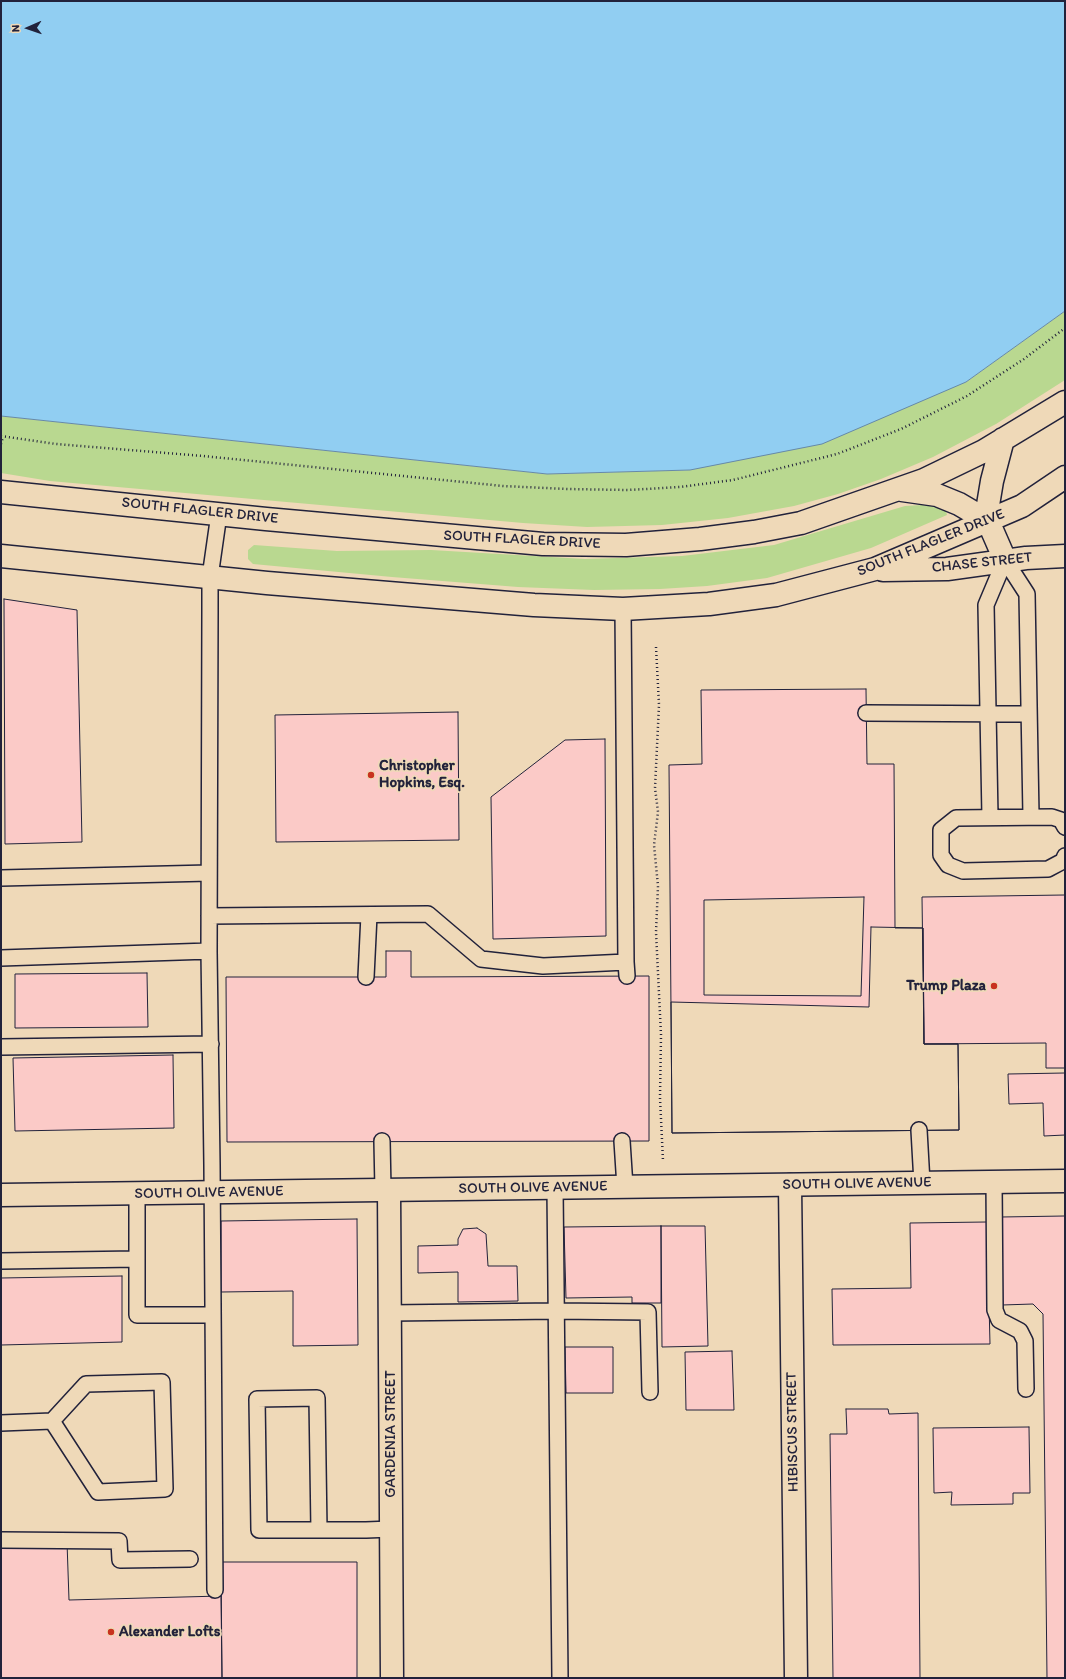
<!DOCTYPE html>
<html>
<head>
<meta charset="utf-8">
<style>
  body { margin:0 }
  #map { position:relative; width:1066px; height:1679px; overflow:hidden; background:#efd9b8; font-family:Itim,sans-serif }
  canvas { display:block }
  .frame { position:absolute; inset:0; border:2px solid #22223b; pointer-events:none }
  .north { position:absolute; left:8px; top:8px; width:40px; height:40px; -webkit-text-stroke:3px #efd9b8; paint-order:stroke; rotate:268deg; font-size:11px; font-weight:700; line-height:16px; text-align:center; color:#22223b }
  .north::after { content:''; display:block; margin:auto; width:14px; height:18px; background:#22223b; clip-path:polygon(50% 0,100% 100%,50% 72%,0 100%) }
</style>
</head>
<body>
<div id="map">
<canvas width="1066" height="1679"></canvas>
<div class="frame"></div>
<div class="north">N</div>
</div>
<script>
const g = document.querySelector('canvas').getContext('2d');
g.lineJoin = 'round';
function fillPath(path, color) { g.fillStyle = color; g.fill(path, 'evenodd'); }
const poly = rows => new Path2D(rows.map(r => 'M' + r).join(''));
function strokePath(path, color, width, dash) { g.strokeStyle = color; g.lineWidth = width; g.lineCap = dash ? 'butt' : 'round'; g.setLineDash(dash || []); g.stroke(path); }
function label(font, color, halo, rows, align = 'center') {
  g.font = font + ' Itim,sans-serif'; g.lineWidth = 3.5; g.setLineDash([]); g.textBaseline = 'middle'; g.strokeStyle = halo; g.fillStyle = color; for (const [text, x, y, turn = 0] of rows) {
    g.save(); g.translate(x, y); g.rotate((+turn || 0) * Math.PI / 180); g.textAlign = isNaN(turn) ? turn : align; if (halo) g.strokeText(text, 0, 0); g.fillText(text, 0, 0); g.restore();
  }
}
const green = poly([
  [1065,311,1065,380,996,424,933,457,881,479,838,494,794,506,728,518,662,525,587,527,523,523,50,481,1,473,1,416,547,474,690,470,966,382],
  [922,505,945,508,947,515,871,548,767,578,707,586,660,589,594,590,518,587,392,577,253,564,248,559,248,550,254,545,337,551,431,550,585,559,682,556,774,545,905,506]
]);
const water = poly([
  [1,1,1065,1,1065,311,966,382,822,444,690,470,547,474,1,416,1,1]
]);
const building = poly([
  [4,599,77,610,82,842,5,844,4,599],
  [866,689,867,764,894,764,895,928,923,928,924,1044,958,1044,959,1130,672,1133,669,765,702,764,701,690,866,689],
  [458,712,459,840,276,842,275,715,458,712],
  [605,739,606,936,493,939,491,797,565,740,605,739],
  [1065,895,1065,1068,1046,1068,1046,1043,924,1044,922,897,1065,895],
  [864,897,861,996,704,995,704,900,864,897],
  [871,927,923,928,924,1044,958,1044,959,1130,672,1133,671,1002,869,1007,871,927],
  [386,951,411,951,411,977,649,976,649,1141,227,1142,226,977,386,977,386,951],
  [147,973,148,1027,15,1028,15,974,147,973],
  [173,1055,174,1128,15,1131,13,1058,173,1055],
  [1065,1073,1065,1135,1044,1136,1043,1103,1009,1104,1008,1074,1065,1073],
  [1065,1216,1065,1678,1047,1678,1043,1314,1033,1304,1002,1305,1001,1217,1065,1216],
  [357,1219,358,1345,293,1346,293,1291,221,1292,221,1221,357,1219],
  [987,1222,990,1344,833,1345,832,1289,911,1288,910,1223,987,1222],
  [661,1226,705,1226,708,1346,662,1347,661,1226],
  [661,1226,661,1303,632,1303,632,1297,566,1298,564,1227,661,1226],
  [477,1228,486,1234,488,1266,517,1266,518,1301,458,1302,458,1272,418,1273,418,1246,458,1245,458,1239,463,1229,477,1228],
  [122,1276,122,1342,1,1345,1,1278,122,1276],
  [565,1347,613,1347,613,1393,566,1393,565,1347],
  [732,1351,734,1410,686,1410,685,1352,732,1351],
  [846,1409,888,1409,889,1414,918,1413,920,1678,833,1678,830,1434,847,1434,846,1409],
  [1029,1427,1030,1493,1013,1493,1013,1504,951,1505,952,1492,934,1493,933,1428,1029,1427],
  [1,1542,67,1542,69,1600,221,1596,222,1678,1,1678,1,1542],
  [221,1562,357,1562,357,1678,222,1678,221,1562]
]);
const path = poly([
  [1,436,56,444,203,456,503,486,567,489,628,490,680,487,733,480,837,454,901,429,967,396,1024,359,1065,328],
  [1,444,3,437],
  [656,647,659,705,655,788,658,812,654,845,658,886,656,932,661,1035,660,1098,663,1161]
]);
const lane = poly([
  [1005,560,1027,594,1031,816],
  [623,609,626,962,627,976],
  [866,713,1028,714],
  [990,817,986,605,1005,560],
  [1065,827,1061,820,1052,817,956,818,941,830,941,855,948,865,963,871,1048,869,1063,861,1065,856],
  [1,878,209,873],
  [209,916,428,914,481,959,543,966,626,962],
  [1,958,209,951],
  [366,977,369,915],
  [1,1047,211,1044],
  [919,1130,922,1183],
  [382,1141,383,1190],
  [622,1141,625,1187],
  [994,1182,995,1310,999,1320,1020,1331,1025,1341,1026,1389],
  [555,1188,560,1678],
  [137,1193,137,1315,213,1315],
  [1,1261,137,1259],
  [390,1313,556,1311,648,1312,650,1392],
  [1,1423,52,1421,86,1384,162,1382,165,1489,98,1492,52,1421],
  [319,1530,317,1398,257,1399,259,1530,366,1530,391,1529],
  [1,1540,119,1541,120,1560,190,1559],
  [215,1590,212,1165,209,951,210,611,210,577,219,514]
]);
const street = poly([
  [1003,439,992,481,988,505,988,521,1005,560],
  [902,490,937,495,959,504,988,521],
  [1,492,266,519,543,544,626,545,700,539,754,532,801,523,924,480,984,451,1065,402],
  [1,556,267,583,534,605,623,609,709,604,776,595,875,569,1022,506,1065,477],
  [883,570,947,569,1026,558,1065,556],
  [790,1185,796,1678],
  [389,1190,392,1678]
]);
const secondary = poly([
  [1,1195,1065,1181]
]);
const markers = [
  [371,775,4,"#c8321e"],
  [994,986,4,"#c8321e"],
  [111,1632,4,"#c8321e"]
];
const streetNames = [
  ["SOUTH FLAGLER DRIVE",200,511,6],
  ["SOUTH FLAGLER DRIVE",522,540,3],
  ["SOUTH FLAGLER DRIVE",931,543,-22],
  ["CHASE STREET",982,563,-6],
  ["SOUTH OLIVE AVENUE",857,1184,-1],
  ["SOUTH OLIVE AVENUE",533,1188,-1],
  ["SOUTH OLIVE AVENUE",209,1193,-1],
  ["HIBISCUS STREET",793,1432,-91],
  ["GARDENIA STREET",391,1434,-90]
];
const poiNames = [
  ["Christopher",379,766],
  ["Hopkins, Esq.",379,783],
  ["Trump Plaza",986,986,"right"],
  ["Alexander Lofts",119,1632]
];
fillPath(green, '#b9d890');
fillPath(water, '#91cef2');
strokePath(water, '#6589a9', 1);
fillPath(building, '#fbcac7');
strokePath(building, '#22223b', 1);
strokePath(lane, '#22223b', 18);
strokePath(street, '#22223b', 25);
strokePath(secondary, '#22223b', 25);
strokePath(path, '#22223b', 2.5, [1, 3]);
strokePath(lane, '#efd9b8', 15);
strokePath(street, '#efd9b8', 22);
strokePath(secondary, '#efd9b8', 22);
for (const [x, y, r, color] of markers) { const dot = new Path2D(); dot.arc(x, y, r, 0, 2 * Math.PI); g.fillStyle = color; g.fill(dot); strokePath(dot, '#efd9b8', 1.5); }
label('15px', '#22223b', '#efd9b8', streetNames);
label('bold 15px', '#22223b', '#efd9b8', poiNames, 'left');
</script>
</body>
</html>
